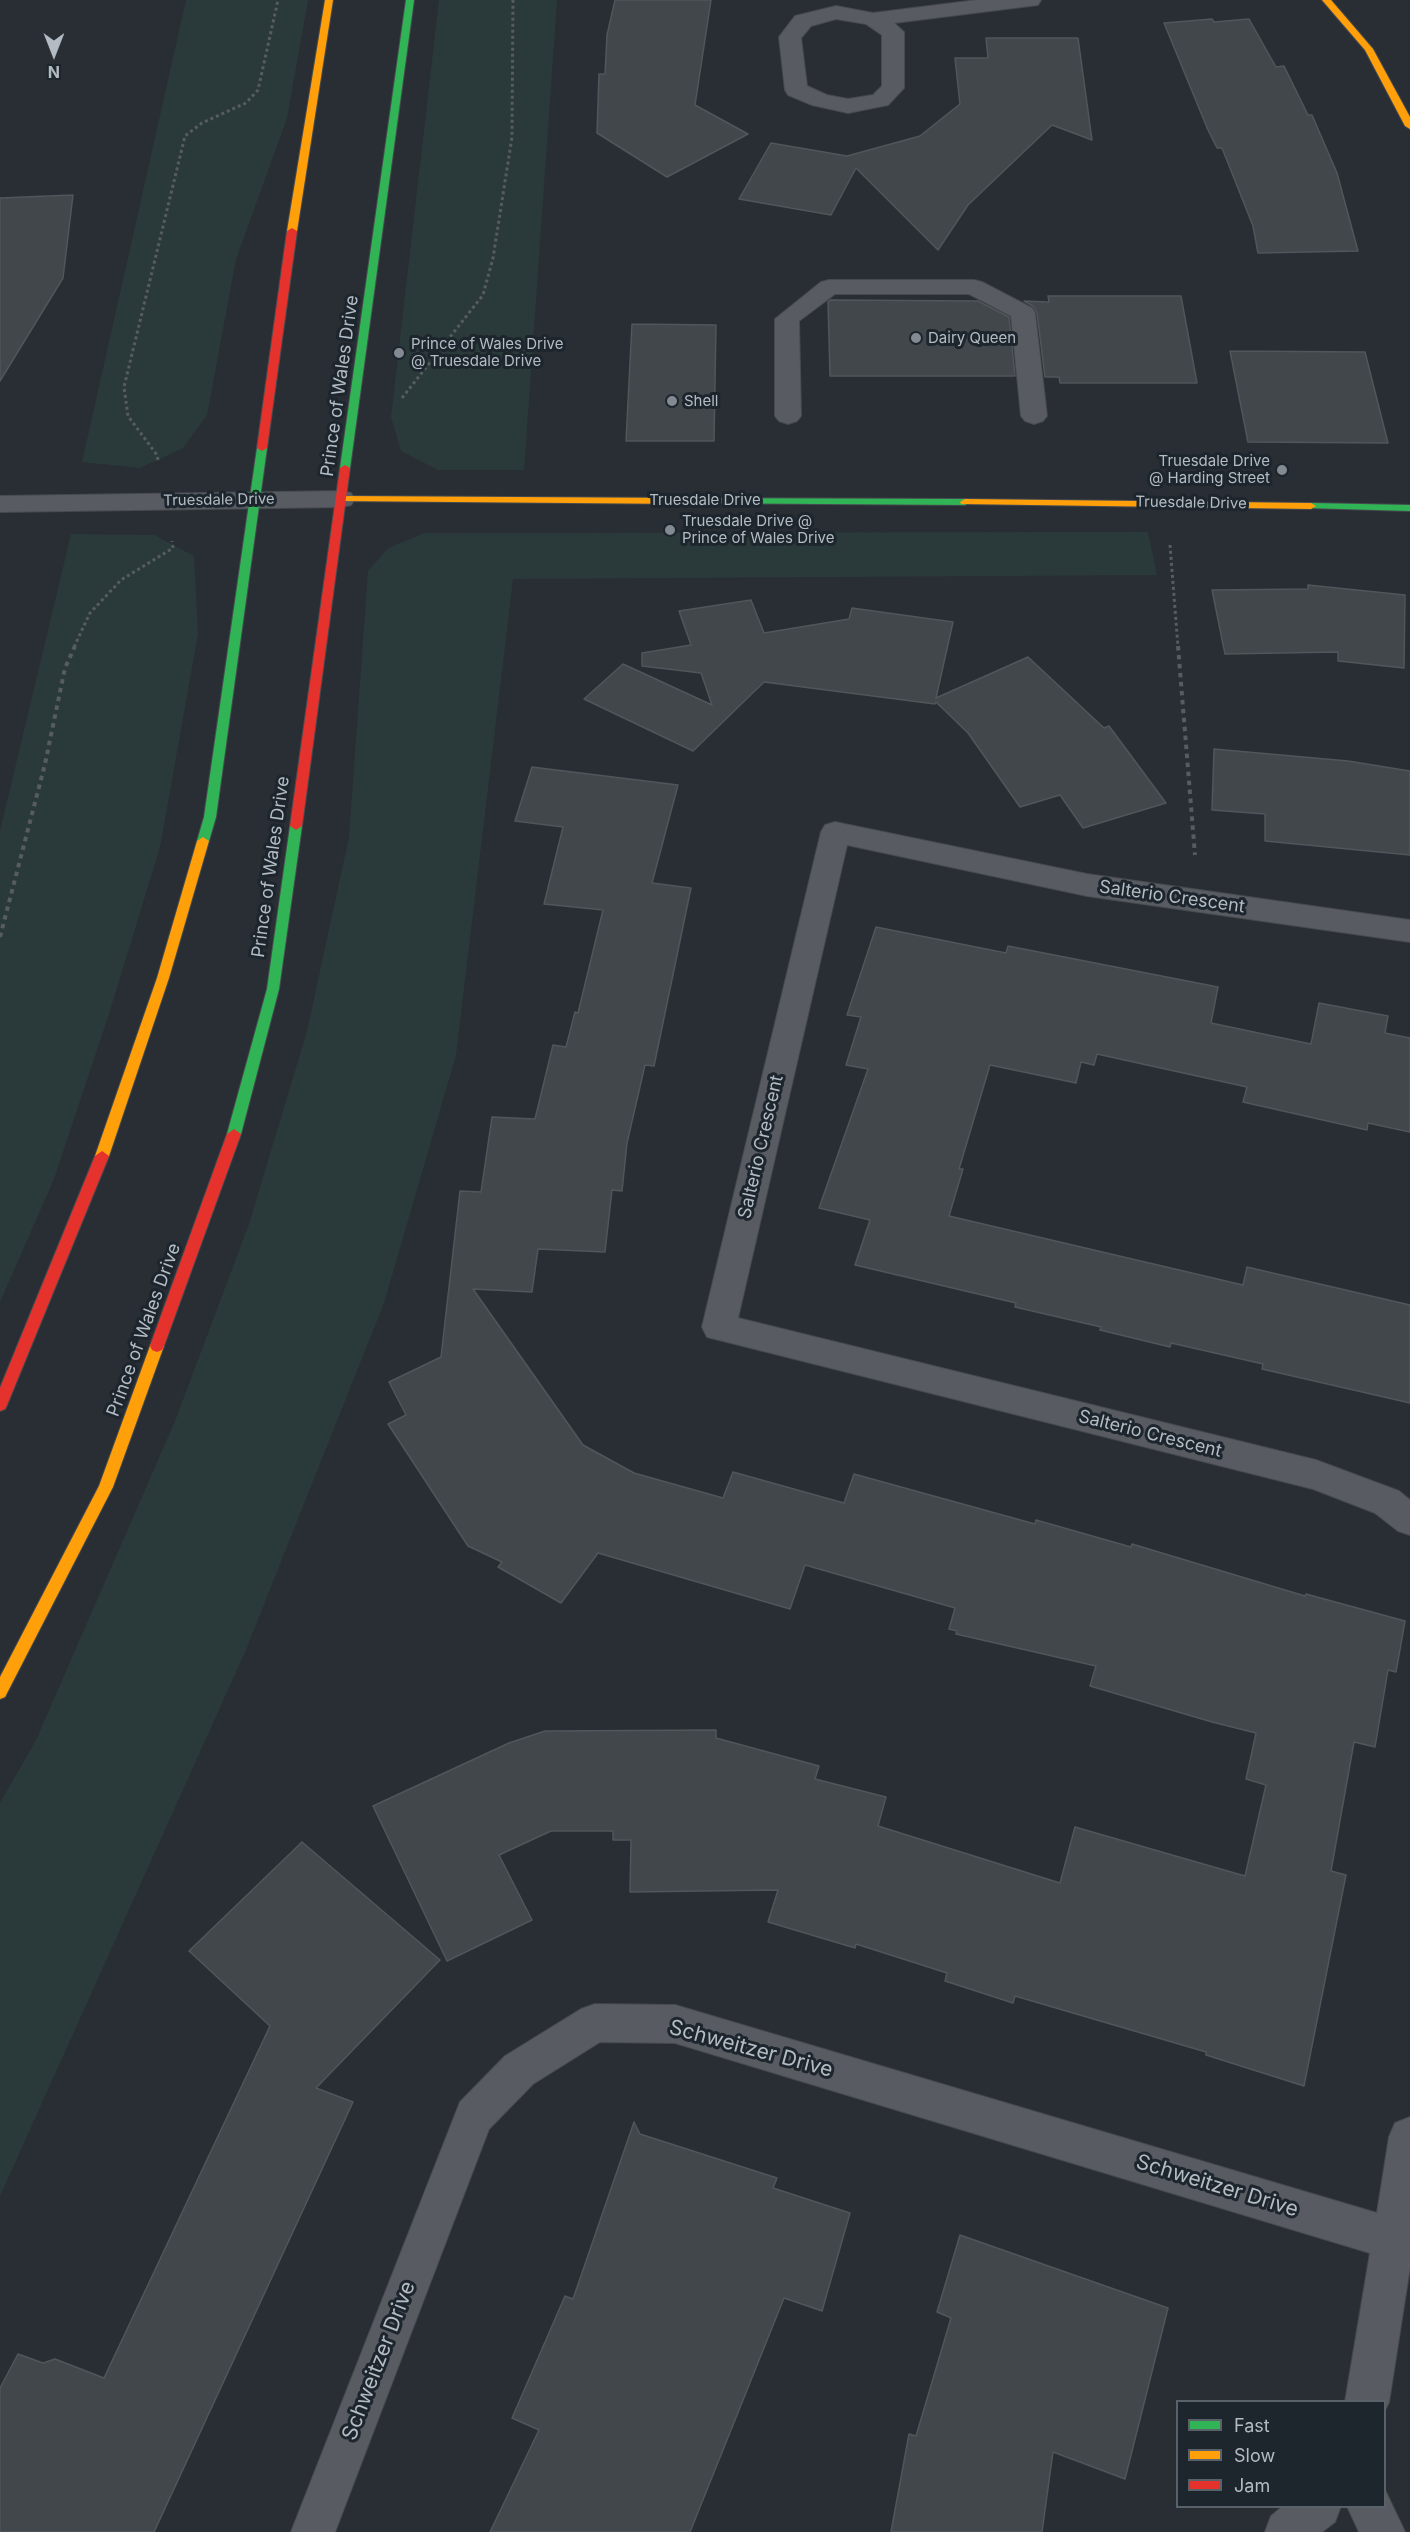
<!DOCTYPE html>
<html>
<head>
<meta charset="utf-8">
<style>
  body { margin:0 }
  #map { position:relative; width:1410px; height:2532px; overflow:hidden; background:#292e34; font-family:Inter,sans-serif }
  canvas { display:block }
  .legend { position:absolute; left:1176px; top:2400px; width:210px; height:108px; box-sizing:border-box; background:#1d252d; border:2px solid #596169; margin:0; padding:8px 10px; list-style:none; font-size:18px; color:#b3bbc4 }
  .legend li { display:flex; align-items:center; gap:12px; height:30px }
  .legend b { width:30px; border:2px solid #596169 }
  .north { position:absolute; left:24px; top:24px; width:60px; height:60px; -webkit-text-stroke:4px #1d252d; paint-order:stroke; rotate:180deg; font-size:16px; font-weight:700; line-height:24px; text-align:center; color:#b3bbc4 }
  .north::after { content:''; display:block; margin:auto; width:21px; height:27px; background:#b3bbc4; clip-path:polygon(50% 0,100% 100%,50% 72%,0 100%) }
</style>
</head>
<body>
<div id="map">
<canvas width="1410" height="2532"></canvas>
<ul class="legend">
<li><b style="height:8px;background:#30b455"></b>Fast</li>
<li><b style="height:8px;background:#ff9f0a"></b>Slow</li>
<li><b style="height:8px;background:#e5322d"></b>Jam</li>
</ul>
<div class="north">N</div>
</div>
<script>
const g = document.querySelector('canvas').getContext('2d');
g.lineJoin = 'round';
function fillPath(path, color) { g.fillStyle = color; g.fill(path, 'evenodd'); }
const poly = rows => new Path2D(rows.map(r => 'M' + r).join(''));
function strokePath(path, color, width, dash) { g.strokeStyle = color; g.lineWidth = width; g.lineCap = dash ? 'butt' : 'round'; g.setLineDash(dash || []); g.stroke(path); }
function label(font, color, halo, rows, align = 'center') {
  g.font = font + ' Inter,sans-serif'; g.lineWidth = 6; g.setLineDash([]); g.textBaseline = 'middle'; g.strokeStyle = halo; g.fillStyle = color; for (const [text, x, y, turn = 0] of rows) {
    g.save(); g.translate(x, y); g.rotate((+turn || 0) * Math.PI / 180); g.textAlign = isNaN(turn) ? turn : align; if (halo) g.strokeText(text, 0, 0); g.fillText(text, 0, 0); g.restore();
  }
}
const green = poly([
  [186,0,308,0,287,118,236,259,207,415,183,448,140,468,82,462],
  [439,0,557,0,524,470,438,470,401,451,391,417],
  [1148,532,1157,575,513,579,456,1055,384,1303,245,1652,0,2196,0,1803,36,1740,175,1421,249,1224,307,1031,349,837,368,571,388,548,425,533],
  [71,534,154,535,194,556,198,634,160,847,109,1014,54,1179,0,1302,0,831]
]);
const building = poly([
  [615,0,711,0,695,105,748,134,667,177,597,133,599,74,605,74,607,35,615,0],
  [1212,19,1214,22,1249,19,1276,67,1284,66,1308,115,1312,115,1337,173,1358,251,1258,253,1253,226,1222,148,1217,148,1208,130,1164,23,1212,19],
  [986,38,1078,38,1092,140,1052,125,968,205,938,250,856,168,831,215,739,199,771,143,847,156,920,136,960,104,955,58,988,58,986,38],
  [73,195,63,278,0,381,0,198,73,195],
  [1048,296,1181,296,1197,383,1060,383,1059,377,1045,377,1037,313,1033,306,1024,301,1049,302,1048,296],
  [830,300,978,301,1009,317,1015,376,830,376,828,302,830,300],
  [632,324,716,325,714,441,626,441,632,324],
  [1230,351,1365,352,1388,443,1248,442,1230,351],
  [1308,585,1405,595,1404,668,1338,661,1338,652,1225,654,1212,590,1308,589,1308,585],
  [751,600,764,633,849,619,852,608,953,622,936,698,1028,657,1104,728,1109,726,1166,803,1083,828,1060,795,1020,807,968,733,936,702,935,704,764,682,693,751,584,699,623,664,712,705,701,673,642,666,642,653,691,645,679,611,751,600],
  [1214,749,1348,761,1410,771,1410,855,1265,841,1265,814,1212,810,1214,749],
  [532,767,678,785,652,883,691,888,654,1066,645,1065,627,1143,622,1191,612,1190,605,1252,538,1249,532,1292,473,1289,583,1445,634,1473,723,1498,733,1472,844,1503,854,1474,1035,1524,1036,1520,1131,1547,1132,1544,1305,1596,1306,1594,1405,1621,1396,1672,1388,1670,1375,1747,1354,1742,1331,1871,1346,1875,1304,2086,1206,2055,1206,2052,1015,1996,1013,2003,945,1981,947,1973,856,1944,855,1948,768,1922,778,1890,630,1892,631,1840,613,1840,613,1831,551,1831,499,1855,532,1920,447,1961,373,1806,509,1743,545,1731,716,1730,716,1738,819,1766,815,1779,886,1797,878,1826,1060,1883,1075,1827,1245,1876,1266,1785,1246,1779,1256,1733,1212,1722,1090,1686,1096,1666,956,1634,957,1631,949,1629,955,1608,805,1565,790,1609,598,1553,561,1603,498,1567,502,1562,468,1546,388,1424,406,1415,389,1382,441,1357,460,1191,481,1192,492,1117,535,1119,553,1045,566,1047,575,1012,578,1013,603,910,544,904,563,827,515,821,532,767],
  [876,927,1006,953,1008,946,1218,987,1211,1023,1311,1044,1319,1003,1388,1016,1385,1033,1410,1038,1410,1132,1368,1123,1367,1130,1243,1102,1247,1087,1097,1054,1094,1065,1081,1062,1076,1083,990,1065,959,1169,963,1169,949,1216,1243,1285,1247,1267,1410,1305,1410,1403,1262,1369,1263,1364,1171,1343,1170,1347,1100,1330,1101,1327,1015,1307,1016,1303,855,1265,870,1220,819,1208,868,1069,846,1065,861,1017,847,1015,876,927],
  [302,1842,440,1960,316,2088,353,2102,154,2532,0,2532,0,2388,18,2354,43,2363,55,2359,104,2378,270,2026,189,1951,302,1842],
  [634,2122,640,2134,777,2178,773,2188,850,2213,822,2311,784,2298,690,2532,490,2532,539,2430,512,2418,565,2296,573,2299,634,2122],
  [960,2235,1168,2308,1125,2479,1053,2452,1042,2532,891,2532,909,2434,916,2436,951,2318,937,2312,960,2235]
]);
const pathFar1 = poly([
  [402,398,483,295,493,258,512,137,513,0],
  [158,460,157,455,128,416,124,387,185,136,202,123,246,103,258,90,278,0],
  [1170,545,1178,647],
  [74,647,90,613,121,580,173,548,172,541]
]);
const path = poly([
  [1178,646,1195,855],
  [0,937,45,764,65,668,75,646]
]);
const lane = poly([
  [829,280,974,280,982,282,1032,308,1035,313,1047,416,1043,421,1034,424,1025,421,1021,416,1011,316,969,294,835,294,799,321,801,416,797,421,788,424,779,421,775,416,775,319,821,282,829,280]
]);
const street = poly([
  [977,0,1041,0,1038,5,894,23,904,32,904,88,888,105,848,113,812,105,788,95,785,90,779,37,795,16,836,6,873,13,977,0],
  [836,19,866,24,882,35,882,86,873,95,848,99,827,95,807,86,801,38,811,26,836,19],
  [342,491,351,493,355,499,351,505,342,507,0,512,0,496,342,491],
  [835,822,1087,874,1410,920,1410,942,1087,896,847,845,738,1318,1316,1460,1399,1491,1410,1500,1410,1535,1398,1531,1375,1513,1313,1489,707,1337,702,1327,821,832,825,825,835,822],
  [595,2004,675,2005,1377,2213,1389,2137,1395,2123,1410,2117,1410,2267,1389,2402,1384,2412,1384,2402,1345,2402,1370,2253,675,2043,600,2042,533,2084,489,2129,335,2532,291,2532,460,2102,505,2056,581,2009,595,2004],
  [1385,2490,1405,2532,1359,2532,1347,2506,1384,2506,1385,2490],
  [1283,2506,1341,2506,1335,2522,1322,2532,1265,2532,1271,2516,1283,2506]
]);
const fast = poly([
  [406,0,414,0,350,468,345,471,340,468,406,0],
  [262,445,267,448,216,817,209,841,203,845,197,841,204,817,257,448,262,445],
  [686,498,965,499,970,502,965,505,682,503,682,499,686,498],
  [1311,503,1410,505,1410,511,1307,508,1306,506,1311,503],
  [296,822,302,826,279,989,241,1134,234,1139,227,1134,267,989,290,826,296,822]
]);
const slow = poly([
  [325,0,333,0,297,231,292,234,287,231,325,0],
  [1322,0,1331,0,1373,49,1410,117,1410,129,1405,126,1365,50,1322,0],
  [342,496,686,498,691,501,686,504,338,501,337,499,342,496],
  [965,499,1311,503,1316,506,1311,509,961,504,960,502,965,499],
  [203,837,209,841,169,978,109,1156,102,1161,95,1156,157,978,197,841,203,837],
  [157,1340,162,1342,164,1346,113,1487,5,1697,0,1699,0,1677,99,1486,150,1346,152,1342,157,1340]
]);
const jam = poly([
  [292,228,297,231,267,448,262,451,257,448,287,231,292,228],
  [345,465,350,468,302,826,296,830,290,826,340,468,345,465],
  [234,1129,241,1134,164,1346,162,1350,157,1352,152,1350,150,1346,227,1134,234,1129],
  [102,1151,109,1156,7,1405,5,1409,0,1411,0,1388,95,1156,102,1151]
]);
const markers = [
  [916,338,6,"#838a92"],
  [399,353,6,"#838a92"],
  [672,401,6,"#838a92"],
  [1282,470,6,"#838a92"],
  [670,530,6,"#838a92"]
];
const farPoinames = [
  ["Dairy Queen",928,338],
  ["Prince of Wales Drive",411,344],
  ["@ Truesdale Drive",411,361],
  ["Shell",684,401],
  ["Truesdale Drive",1270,461,"right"],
  ["@ Harding Street",1270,478,"right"],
  ["Truesdale Drive @",682,521],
  ["Prince of Wales Drive",682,538]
];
const farStreetnames = [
  ["Truesdale Drive",219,500,-1],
  ["Truesdale Drive",705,500],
  ["Truesdale Drive",1191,503,1]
];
const streetNames = [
  ["Prince of Wales Drive",340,386,-82],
  ["Prince of Wales Drive",271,867,-82],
  ["Salterio Crescent",1172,897,8],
  ["Salterio Crescent",761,1147,-77],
  ["Prince of Wales Drive",144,1330,-70],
  ["Salterio Crescent",1150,1434,14]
];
const nearStreetnames = [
  ["Schweitzer Drive",751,2049,15],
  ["Schweitzer Drive",1217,2186,17],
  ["Schweitzer Drive",379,2361,-69]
];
fillPath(green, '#2a3a3a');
fillPath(building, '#42474c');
strokePath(building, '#50565b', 1.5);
strokePath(lane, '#464a4f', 2);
strokePath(street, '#464a4f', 2);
strokePath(fast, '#464a4f', 2);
strokePath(slow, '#464a4f', 2);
strokePath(jam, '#464a4f', 2);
strokePath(pathFar1, '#575c5f', 3, [3, 3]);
strokePath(path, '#575c5f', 4, [4.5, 4.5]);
fillPath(lane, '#585c62');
fillPath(street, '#585c62');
fillPath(fast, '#30b455');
fillPath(slow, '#ff9f0a');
fillPath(jam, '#e5322d');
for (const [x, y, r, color] of markers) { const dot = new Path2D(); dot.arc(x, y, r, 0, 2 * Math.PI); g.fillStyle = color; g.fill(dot); strokePath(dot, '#1d252d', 2); }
label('15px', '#b3bbc4', '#1d252d', farPoinames, 'left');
label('15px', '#b3bbc4', '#1d252d', farStreetnames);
label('18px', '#b3bbc4', '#1d252d', streetNames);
label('21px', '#b3bbc4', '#1d252d', nearStreetnames);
</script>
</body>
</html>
